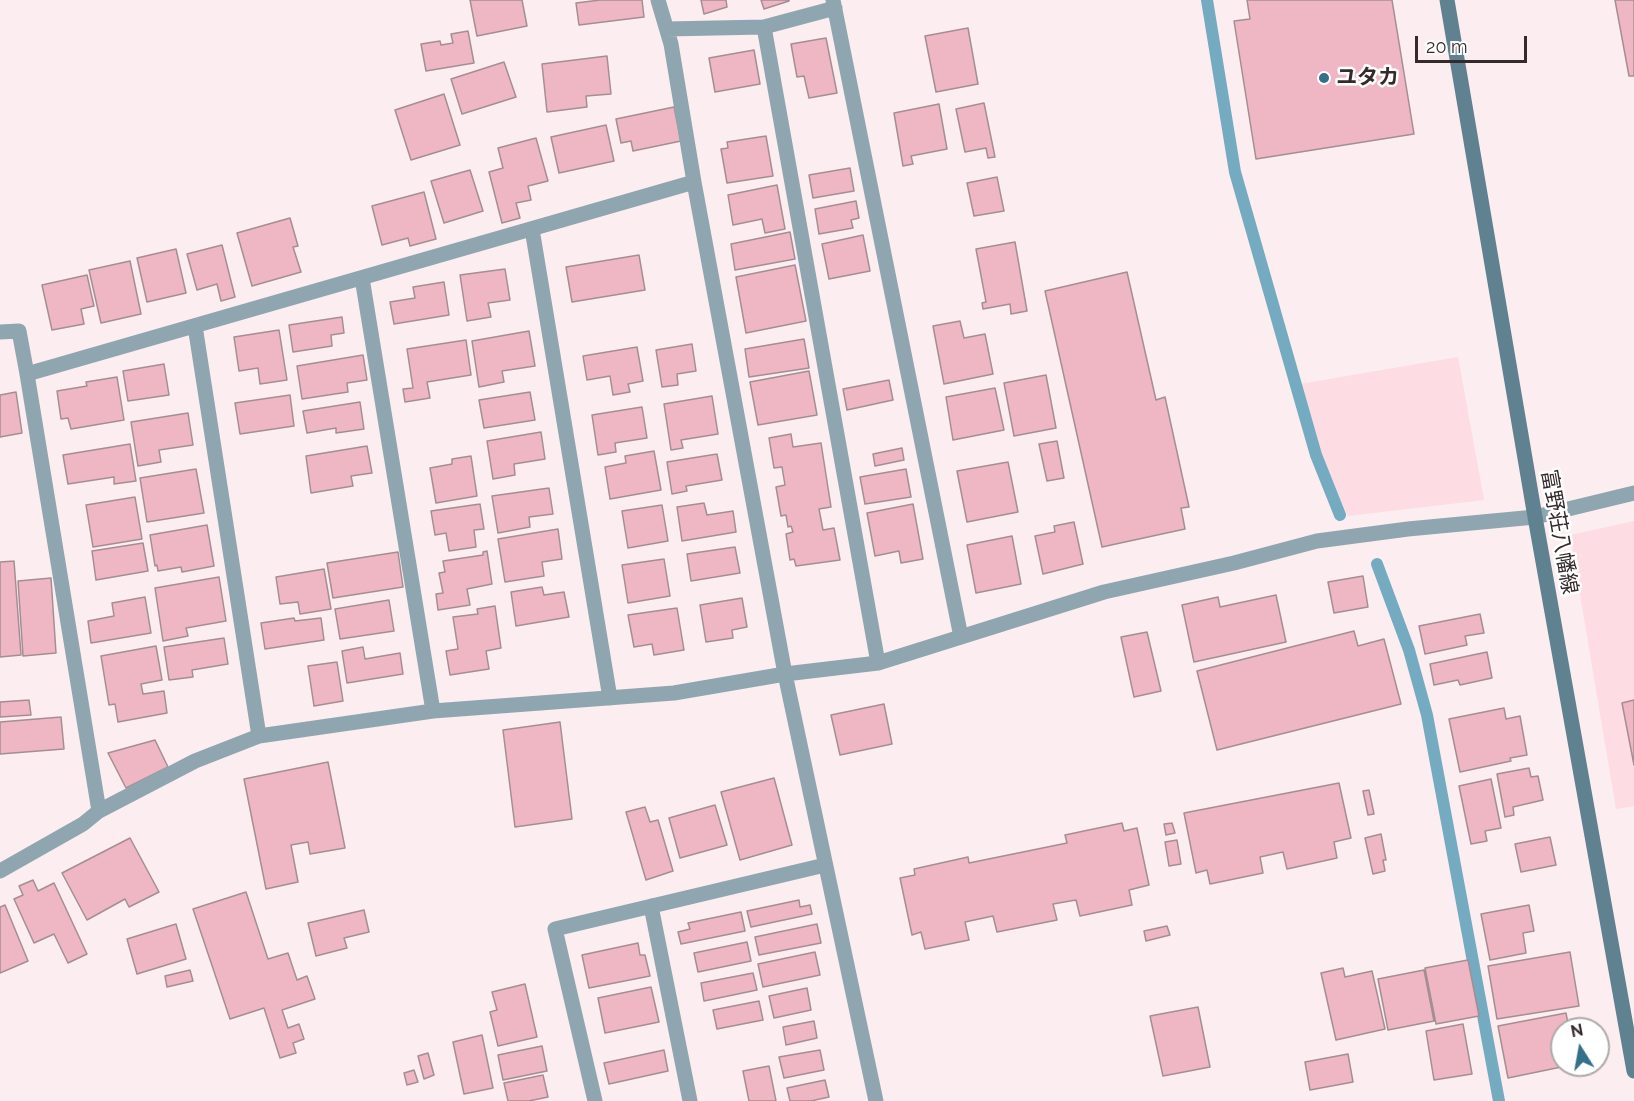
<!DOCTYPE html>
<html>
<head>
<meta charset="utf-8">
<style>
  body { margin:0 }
  #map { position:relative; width:1634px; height:1101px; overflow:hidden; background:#fcedf0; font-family:Raleway,sans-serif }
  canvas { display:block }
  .north { position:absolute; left:1550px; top:1017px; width:60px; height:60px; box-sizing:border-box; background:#fff; border:2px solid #aeaaab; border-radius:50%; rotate:349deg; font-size:16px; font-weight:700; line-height:24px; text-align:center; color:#342a2c }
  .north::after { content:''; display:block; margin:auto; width:21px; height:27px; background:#347087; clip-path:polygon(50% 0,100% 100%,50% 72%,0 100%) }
  .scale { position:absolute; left:1415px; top:36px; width:112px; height:27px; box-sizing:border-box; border:3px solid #342a2c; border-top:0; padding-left:8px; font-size:18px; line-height:21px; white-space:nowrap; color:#342a2c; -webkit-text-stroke:4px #fff; paint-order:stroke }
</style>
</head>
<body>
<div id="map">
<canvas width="1634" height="1101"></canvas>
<div class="north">N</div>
<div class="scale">20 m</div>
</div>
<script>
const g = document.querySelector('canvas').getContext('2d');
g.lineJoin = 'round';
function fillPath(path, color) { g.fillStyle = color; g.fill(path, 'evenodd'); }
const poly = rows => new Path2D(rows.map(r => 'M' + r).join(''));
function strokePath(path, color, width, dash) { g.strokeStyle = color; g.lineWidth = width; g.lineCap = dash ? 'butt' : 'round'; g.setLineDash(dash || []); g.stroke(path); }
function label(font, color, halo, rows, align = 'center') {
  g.font = font + ' Raleway,"Noto Sans JP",sans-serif'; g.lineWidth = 5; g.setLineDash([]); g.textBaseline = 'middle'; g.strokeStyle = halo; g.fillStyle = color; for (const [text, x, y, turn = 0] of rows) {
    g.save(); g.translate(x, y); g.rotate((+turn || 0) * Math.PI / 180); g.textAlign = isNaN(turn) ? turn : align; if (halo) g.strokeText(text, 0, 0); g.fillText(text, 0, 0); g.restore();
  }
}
const built = poly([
  [1458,357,1484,500,1348,516,1321,456,1300,384],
  [1634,521,1634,806,1616,809,1570,535]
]);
const stream = poly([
  [1207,0,1235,172,1316,455,1340,515],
  [1377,564,1409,650,1427,715,1499,1101]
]);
const building = poly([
  [470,0,522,0,527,26,477,36,470,0],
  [600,0,642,0,644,17,579,25,576,3,600,0],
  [701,0,726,0,727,7,704,14,701,0],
  [761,0,789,0,789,1,764,9,761,0],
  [1247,0,1392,0,1414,134,1256,159,1234,21,1250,19,1247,0],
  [1615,0,1634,0,1634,76,1629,76,1615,0],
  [968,28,978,84,936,92,925,36,968,28],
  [468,31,474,63,426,71,421,44,440,41,441,45,453,43,451,34,468,31],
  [826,38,837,93,809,98,804,76,797,77,791,44,826,38],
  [754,50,760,84,715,92,709,58,754,50],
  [607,56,611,94,586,96,587,107,547,112,542,64,607,56],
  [504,62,516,97,462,114,451,79,504,62],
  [444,94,460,145,411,160,395,110,444,94],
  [984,103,995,157,988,158,986,148,965,152,956,109,984,103],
  [939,104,947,149,911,156,913,164,903,166,894,113,939,104],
  [674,107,681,141,633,151,631,141,621,143,616,119,674,107],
  [606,125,614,161,559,173,551,137,606,125],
  [766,136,773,176,727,183,721,149,728,148,727,142,766,136],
  [536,138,548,181,528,186,531,200,516,203,520,218,502,223,489,172,503,168,498,148,536,138],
  [850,168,854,191,813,198,809,175,850,168],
  [470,170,483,211,444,223,431,181,470,170],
  [997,177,1004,211,974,216,967,183,997,177],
  [777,185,785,229,765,233,762,219,733,225,728,195,777,185],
  [424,192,436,239,410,246,408,238,382,245,372,206,424,192],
  [856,201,859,218,851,220,853,228,819,234,815,209,856,201],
  [290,218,298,246,293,247,301,272,252,286,237,233,290,218],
  [790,232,795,259,735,270,731,244,790,232],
  [863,235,870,271,829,279,822,244,863,235],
  [1015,242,1027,311,1011,314,1010,304,983,309,982,303,986,302,976,249,1015,242],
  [222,245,235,297,221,301,217,284,197,290,187,254,222,245],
  [176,249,186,293,147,302,137,258,176,249],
  [639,255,645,290,572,302,566,267,639,255],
  [130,261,141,314,101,323,89,270,130,261],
  [795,265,806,321,746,333,736,277,795,265],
  [505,269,510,300,488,303,491,317,467,321,460,275,505,269],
  [1127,272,1156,400,1165,397,1189,507,1181,508,1185,529,1102,547,1045,291,1127,272],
  [87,275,94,306,81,309,84,324,52,330,42,285,87,275],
  [444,282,449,315,394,324,390,302,415,298,413,287,444,282],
  [342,317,344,333,331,335,332,346,293,352,289,325,342,317],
  [960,321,964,338,985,334,993,374,944,384,933,326,960,321],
  [279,330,287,380,260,384,258,368,239,371,234,337,279,330],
  [529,331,535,366,502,371,504,382,479,387,472,341,529,331],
  [804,339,809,368,749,377,745,349,804,339],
  [466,340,471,375,427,382,430,398,405,402,403,389,413,388,407,349,466,340],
  [692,344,696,371,677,374,678,385,662,387,656,350,692,344],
  [637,347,643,381,628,384,630,392,613,395,610,376,587,380,583,356,637,347],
  [363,355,367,380,347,383,348,392,302,399,297,366,363,355],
  [164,364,169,395,128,401,123,371,164,364],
  [809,371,817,415,758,425,750,382,809,371],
  [1046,375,1056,428,1014,436,1004,383,1046,375],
  [117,377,124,420,71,429,68,418,61,419,57,391,87,386,86,382,117,377],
  [889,380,893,400,847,410,843,389,889,380],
  [995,388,1004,430,953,440,946,397,995,388],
  [16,392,22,433,0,437,0,395,16,392],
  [530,392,535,420,484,428,479,400,530,392],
  [290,395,294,426,240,434,235,403,290,395],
  [712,396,718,434,681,440,683,448,671,450,664,404,712,396],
  [360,402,364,429,336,433,336,428,307,433,303,411,360,402],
  [642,407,647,438,615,443,616,452,598,455,592,415,642,407],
  [188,413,193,445,159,450,161,462,138,466,131,422,188,413],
  [541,432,545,459,514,464,515,475,493,479,487,441,541,432],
  [791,434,793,447,821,443,831,507,819,509,823,530,834,528,840,560,796,566,794,559,790,560,786,534,793,532,791,526,788,527,786,515,781,516,776,487,785,485,782,467,774,468,769,438,791,434],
  [1057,441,1064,478,1047,481,1039,444,1057,441],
  [130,444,136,481,114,484,114,477,68,484,63,455,130,444],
  [367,446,372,473,351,476,353,486,311,493,306,456,367,446],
  [902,448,904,460,875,466,873,454,902,448],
  [654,451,661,490,610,499,605,467,626,463,625,456,654,451],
  [717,454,722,480,686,486,687,491,672,494,667,462,717,454],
  [471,456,477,496,436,503,430,468,452,464,452,459,471,456],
  [1008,462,1018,512,967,522,957,471,1008,462],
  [196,469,204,513,147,522,140,478,196,469],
  [906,469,911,497,865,504,860,477,906,469],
  [549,488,553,514,529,517,530,527,498,533,492,496,549,488],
  [135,497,142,539,93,547,86,505,135,497],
  [704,503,707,515,733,511,736,532,682,541,677,507,704,503],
  [480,504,484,529,474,530,476,547,449,551,446,533,435,535,431,511,480,504],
  [913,504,923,559,901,563,899,551,875,556,867,513,913,504],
  [662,505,668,541,628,548,622,511,662,505],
  [1074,522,1083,564,1043,574,1035,536,1055,532,1054,526,1074,522],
  [207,525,214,566,182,572,181,567,158,571,157,565,155,566,150,535,207,525],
  [558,529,562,559,542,562,544,576,505,582,498,539,558,529],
  [1012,536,1021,584,976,593,967,545,1012,536],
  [143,543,148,571,96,580,92,551,143,543],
  [735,547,740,573,691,581,687,554,735,547],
  [487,551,492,584,467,589,470,605,438,610,436,594,443,593,439,573,445,572,443,561,483,555,483,552,487,551],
  [398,552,403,587,333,598,327,563,398,552],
  [664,559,670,596,628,603,622,565,664,559],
  [14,561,21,655,0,657,0,562,14,561],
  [324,569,331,609,300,614,298,602,280,604,276,577,324,569],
  [1363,576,1368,607,1334,613,1328,582,1363,576],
  [219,577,226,621,186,628,188,636,163,641,155,588,219,577],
  [51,578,56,653,23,656,18,581,51,578],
  [542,587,544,595,564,592,569,617,516,626,511,592,542,587],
  [1276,595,1286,642,1194,662,1182,605,1218,597,1220,607,1276,595],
  [145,597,151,633,91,643,88,621,114,616,112,603,145,597],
  [742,598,747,627,732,630,733,638,706,642,700,605,742,598],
  [389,600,394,631,340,639,335,609,389,600],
  [495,606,501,648,486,651,489,669,450,675,446,651,458,649,453,617,478,614,477,609,495,606],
  [677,608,684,650,654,655,652,644,634,647,628,615,677,608],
  [1480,614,1484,633,1465,636,1467,645,1425,654,1419,626,1480,614],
  [294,618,295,621,321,618,324,640,265,649,261,623,294,618],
  [1354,631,1358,646,1384,639,1401,704,1217,750,1197,671,1354,631],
  [1147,632,1161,691,1134,697,1121,637,1147,632],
  [224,638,228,664,192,670,193,677,169,680,164,647,224,638],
  [156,646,162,680,141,684,143,694,164,691,167,713,118,722,115,704,109,705,101,656,156,646],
  [363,647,365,659,400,653,403,674,347,683,342,651,363,647],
  [1487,652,1492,678,1460,685,1458,680,1434,685,1430,664,1487,652],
  [337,662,343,701,314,706,308,666,337,662],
  [29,700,31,715,0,717,0,702,29,700],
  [1634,700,1634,765,1622,703,1634,700],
  [884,704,892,744,840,755,831,715,884,704],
  [1504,708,1506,719,1520,716,1527,755,1510,758,1511,761,1460,772,1449,719,1504,708],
  [61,717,64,749,0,754,0,722,61,717],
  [560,722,572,819,515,827,503,730,560,722],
  [155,740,168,767,126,788,108,753,155,740],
  [328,762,345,848,310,854,308,842,291,845,298,882,266,889,244,779,328,762],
  [1529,768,1531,777,1538,776,1543,800,1513,807,1514,815,1505,817,1497,774,1529,768],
  [774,778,792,845,740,860,721,792,774,778],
  [1491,779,1501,828,1485,831,1487,841,1471,844,1459,786,1491,779],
  [1339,783,1351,838,1334,842,1337,858,1287,869,1283,852,1260,857,1263,873,1210,884,1207,870,1196,873,1184,813,1339,783],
  [1369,790,1374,814,1368,815,1363,791,1369,790],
  [715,805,727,845,680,858,669,818,715,805],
  [645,807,650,822,658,820,673,871,646,880,626,812,645,807],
  [1122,823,1124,831,1137,828,1149,885,1129,890,1132,905,1080,916,1076,900,1053,904,1057,920,997,932,993,916,965,922,969,940,925,949,921,932,912,935,900,878,915,875,914,869,968,857,969,863,1067,843,1065,835,1122,823],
  [1172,823,1175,833,1166,835,1164,824,1172,823],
  [1381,834,1386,860,1383,860,1385,871,1373,874,1365,838,1381,834],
  [1550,837,1556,865,1521,872,1515,844,1550,837],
  [130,838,159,892,129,907,125,899,87,920,62,873,130,838],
  [1177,840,1181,864,1169,866,1165,842,1177,840],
  [33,880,38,891,54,883,87,954,68,963,54,934,34,943,14,899,23,895,19,886,33,880],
  [246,892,268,959,288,953,297,980,307,976,315,999,282,1010,288,1028,299,1024,304,1039,293,1043,296,1053,280,1058,264,1008,230,1019,193,909,246,892],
  [799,900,800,907,810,905,812,914,751,927,747,911,799,900],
  [5,905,28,961,0,973,0,907,5,905],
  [1529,905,1534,931,1523,933,1526,953,1490,960,1481,914,1529,905],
  [364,910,369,932,344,938,347,948,316,956,308,923,364,910],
  [741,912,745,931,681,944,678,932,690,929,688,923,741,912],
  [176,924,186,959,137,974,127,939,176,924],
  [817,924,821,943,759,955,755,937,817,924],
  [1167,926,1170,935,1146,941,1144,931,1167,926],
  [747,942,751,961,698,972,694,953,747,942],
  [638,943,640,955,645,955,650,976,589,988,582,955,638,943],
  [815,952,820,975,763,987,758,964,815,952],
  [1570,952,1579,1006,1497,1019,1488,966,1570,952],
  [1468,960,1479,1016,1436,1024,1425,968,1468,960],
  [1343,968,1345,977,1372,971,1385,1029,1336,1040,1321,973,1343,968],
  [190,970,193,981,167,987,165,976,190,970],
  [1424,970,1434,1021,1388,1030,1378,979,1424,970],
  [753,973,757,990,704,1001,701,983,753,973],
  [525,984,537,1037,498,1046,490,1012,497,1010,492,992,525,984],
  [651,987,659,1022,605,1033,598,998,651,987],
  [807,988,811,1010,774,1018,769,996,807,988],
  [759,1001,763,1020,717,1029,713,1010,759,1001],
  [1198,1007,1210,1067,1163,1076,1150,1016,1198,1007],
  [1566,1013,1569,1029,1562,1029,1562,1065,1571,1065,1508,1078,1498,1026,1566,1013],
  [814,1021,817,1038,786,1045,783,1027,814,1021],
  [1463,1024,1472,1074,1434,1080,1426,1031,1463,1024],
  [482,1035,493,1088,464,1094,453,1042,482,1035],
  [542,1046,547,1071,503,1080,498,1055,542,1046],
  [664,1050,668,1071,609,1084,604,1063,664,1050],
  [820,1050,824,1070,784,1078,779,1057,820,1050],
  [428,1053,434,1075,424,1079,418,1056,428,1053],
  [1348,1054,1353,1082,1310,1090,1305,1062,1348,1054],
  [769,1066,776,1101,749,1101,743,1071,769,1066],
  [414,1070,418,1082,407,1085,404,1073,414,1070],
  [543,1075,548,1097,529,1101,508,1101,504,1083,543,1075],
  [825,1080,829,1097,811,1101,790,1101,787,1088,825,1080]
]);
const street = poly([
  [658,0,671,44,694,182,785,674,876,1101],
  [833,0,961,637],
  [764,27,878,663],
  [667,29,764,27,835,8],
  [532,229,610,698],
  [362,278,433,711],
  [195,326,259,736],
  [0,332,19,331,27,374],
  [99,811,27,374,694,182],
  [0,871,83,824,99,811,195,761,259,736,433,711,674,693,785,674,878,663,1104,592,1234,563,1317,541,1408,529,1535,517,1634,493],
  [651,906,690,1101],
  [595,1101,555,929,825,865]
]);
const secondary = poly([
  [1447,0,1535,517,1634,1071]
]);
const markers = [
  [1324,78,6,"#347087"]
];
const poiNames = [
  ["ユタカ",1336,78]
];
const streetNames = [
  ["富野荘八幡線",1559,532,80]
];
fillPath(built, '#fddce3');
strokePath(stream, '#75abc1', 12);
fillPath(building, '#eeb7c3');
strokePath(building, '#a58e93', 1.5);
strokePath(street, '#8fa6b0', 15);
strokePath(secondary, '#5f8190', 15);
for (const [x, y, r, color] of markers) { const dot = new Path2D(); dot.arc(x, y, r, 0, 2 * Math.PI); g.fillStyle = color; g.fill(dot); strokePath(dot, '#fff', 2); }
label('bold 21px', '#342a2c', '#fff', poiNames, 'left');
label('21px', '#342a2c', '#fff', streetNames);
</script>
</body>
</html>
